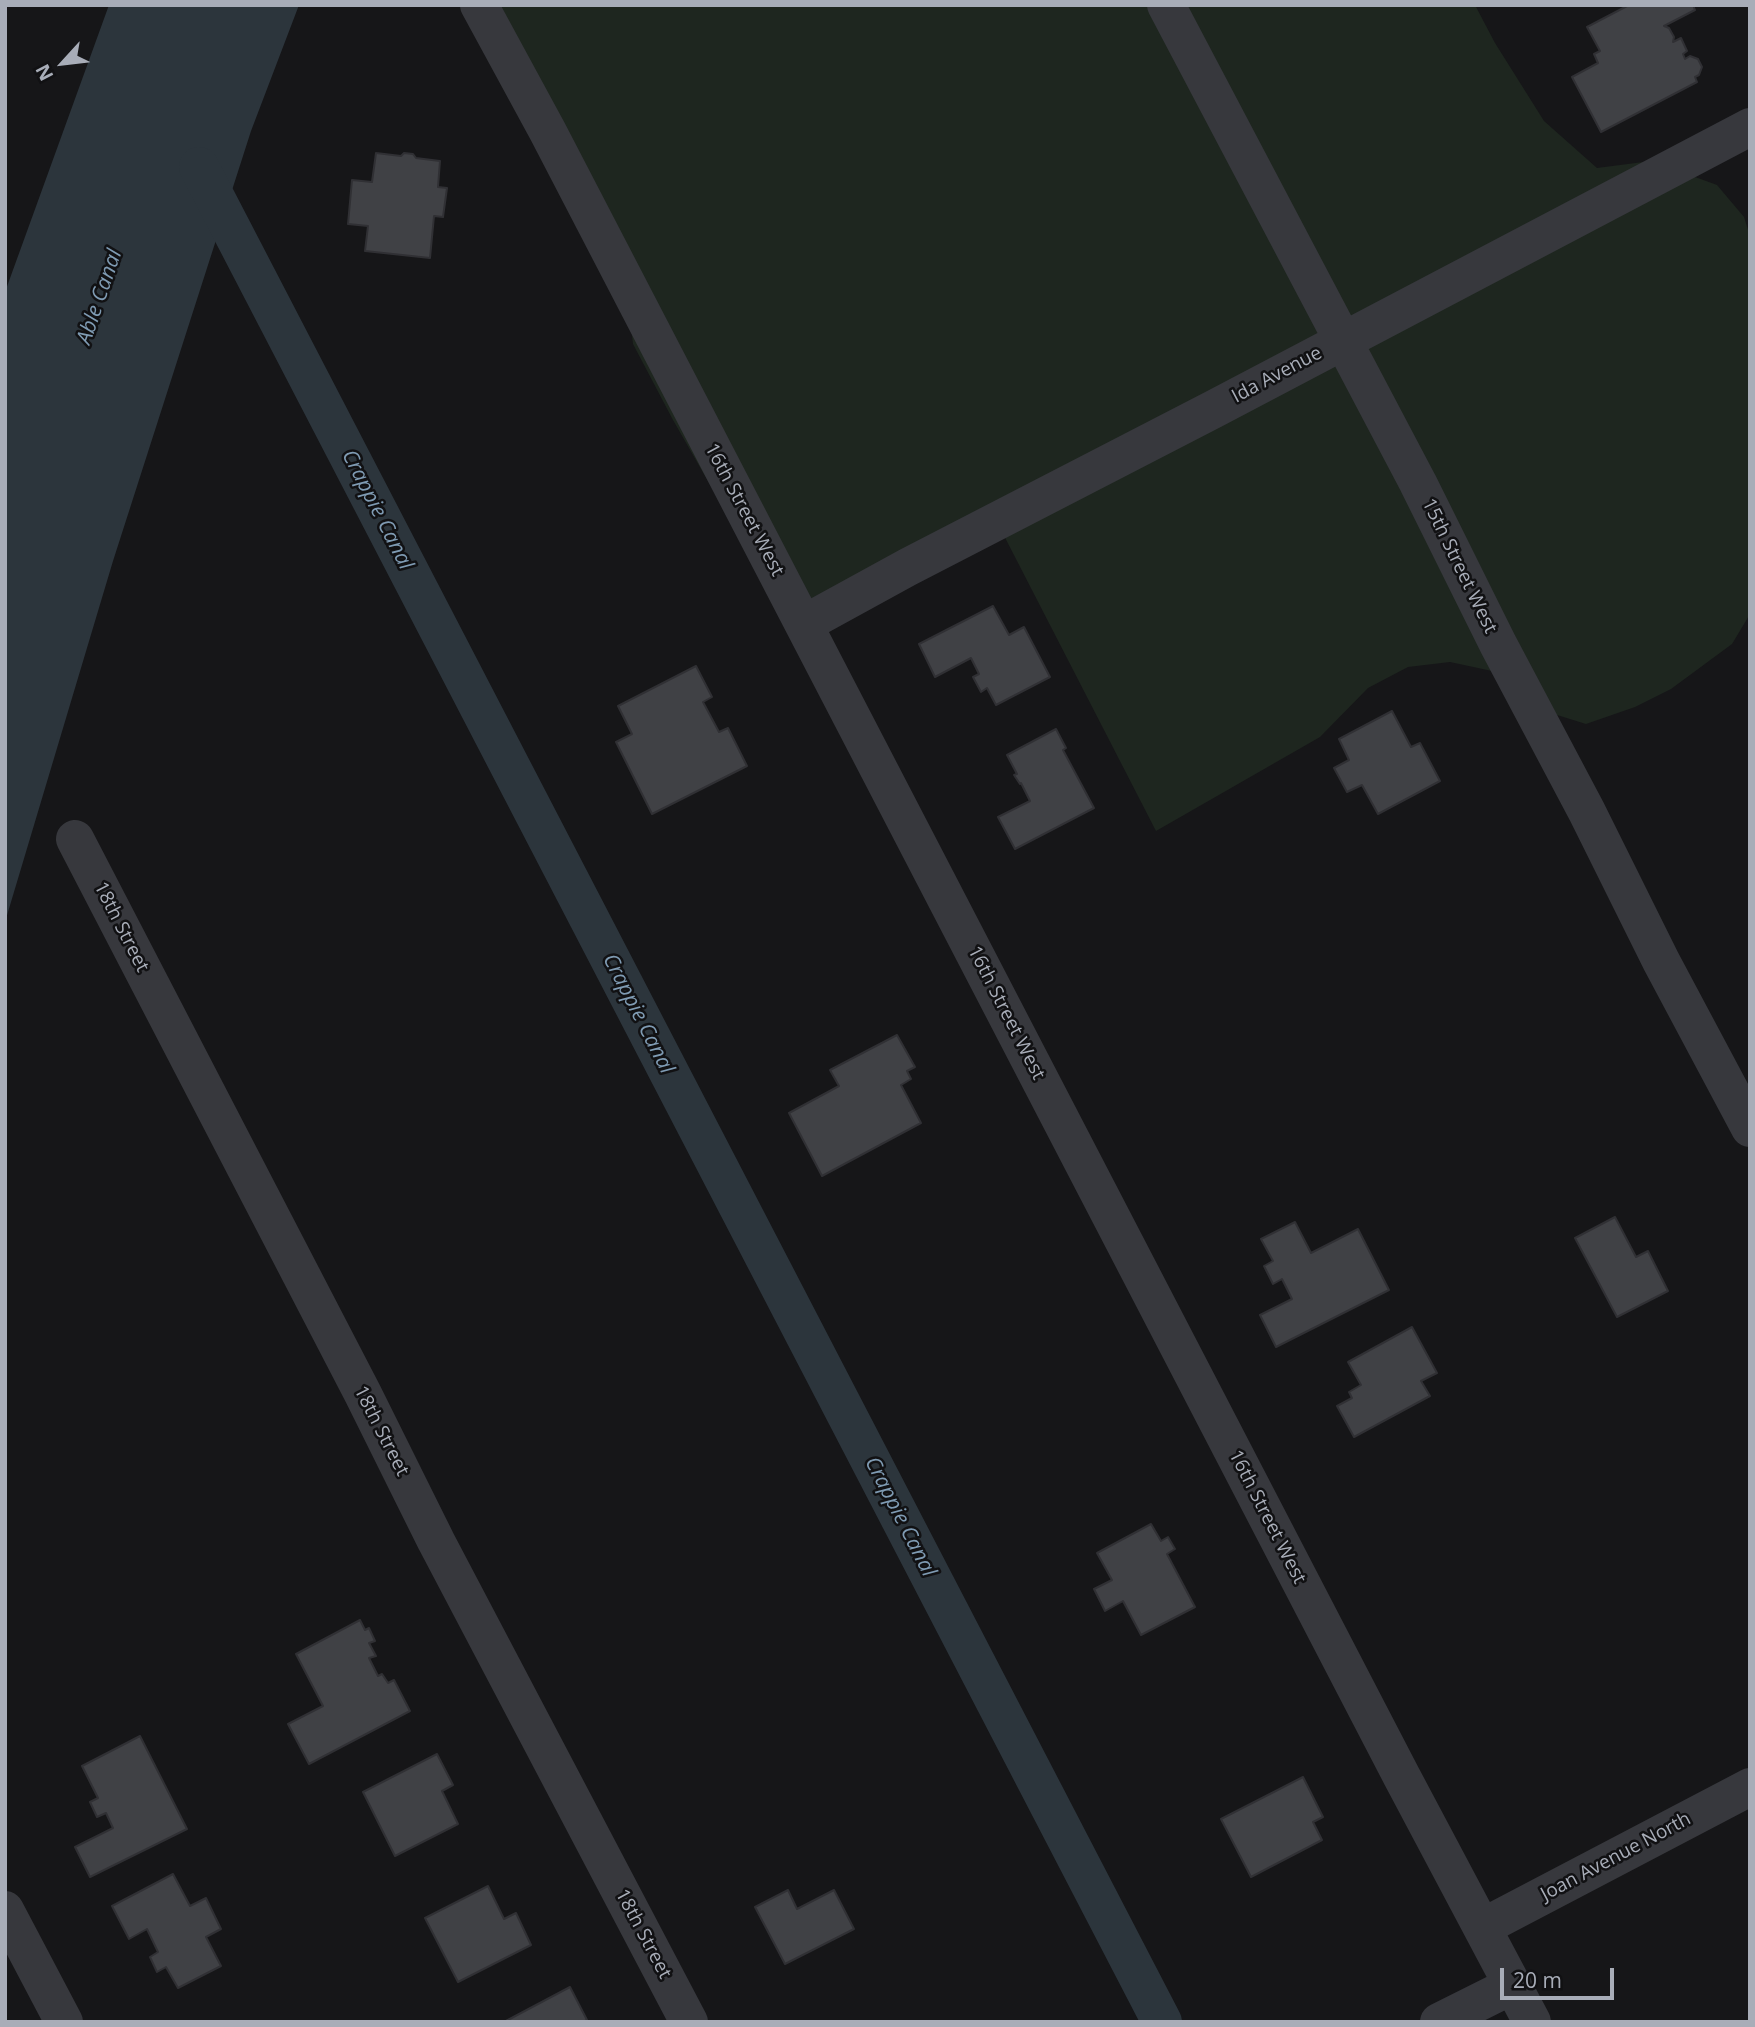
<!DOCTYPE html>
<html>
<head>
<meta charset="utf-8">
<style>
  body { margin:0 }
  #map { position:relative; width:1755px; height:2027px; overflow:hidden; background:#161618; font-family:"Open Sans",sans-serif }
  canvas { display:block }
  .frame { position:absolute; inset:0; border:7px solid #a8adb8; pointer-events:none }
  .north { position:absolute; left:28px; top:28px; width:70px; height:70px; -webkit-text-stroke:5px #111113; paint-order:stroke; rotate:243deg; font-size:19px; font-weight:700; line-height:28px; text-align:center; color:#a8adb8 }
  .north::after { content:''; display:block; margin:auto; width:24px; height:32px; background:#a8adb8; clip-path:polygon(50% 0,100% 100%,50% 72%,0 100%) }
  .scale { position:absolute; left:1500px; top:1968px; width:114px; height:32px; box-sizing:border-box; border:4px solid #a8adb8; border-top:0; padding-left:9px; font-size:21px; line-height:24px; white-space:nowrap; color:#a8adb8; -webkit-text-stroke:5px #111113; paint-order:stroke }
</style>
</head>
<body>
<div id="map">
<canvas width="1755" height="2027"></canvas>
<div class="frame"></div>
<div class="north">N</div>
<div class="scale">20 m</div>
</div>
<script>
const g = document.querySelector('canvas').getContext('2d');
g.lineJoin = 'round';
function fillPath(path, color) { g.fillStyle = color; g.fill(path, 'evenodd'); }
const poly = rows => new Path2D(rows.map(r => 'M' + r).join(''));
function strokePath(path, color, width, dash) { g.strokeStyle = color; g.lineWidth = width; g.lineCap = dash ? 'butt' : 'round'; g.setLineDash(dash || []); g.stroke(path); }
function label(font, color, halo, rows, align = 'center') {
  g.font = font + ' "Open Sans",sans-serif'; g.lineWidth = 5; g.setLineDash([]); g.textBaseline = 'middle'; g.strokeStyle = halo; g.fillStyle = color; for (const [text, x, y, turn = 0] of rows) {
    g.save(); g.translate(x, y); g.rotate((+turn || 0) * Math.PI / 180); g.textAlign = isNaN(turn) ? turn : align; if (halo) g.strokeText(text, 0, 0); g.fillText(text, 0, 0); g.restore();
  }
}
const green = poly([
  [497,5,1475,5,1495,43,1544,121,1597,168,1651,161,1717,185,1744,217,1750,236,1750,614,1732,644,1671,689,1635,707,1586,724,1541,710,1506,674,1450,662,1408,667,1368,688,1320,737,1156,831,998,524,793,630,673,420,633,344,630,318]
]);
const water = poly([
  [109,5,299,5,251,131,113,561,5,922,5,292]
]);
const canal = poly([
  [199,167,1162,2022]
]);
const building = poly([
  [1629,5,1693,5,1695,10,1664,26,1669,28,1674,37,1673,42,1681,38,1687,51,1683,54,1685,59,1690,56,1698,59,1702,67,1699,75,1695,77,1697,82,1601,132,1572,77,1598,63,1594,54,1600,51,1587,27,1629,5],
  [376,153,401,156,404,153,413,154,416,158,440,161,438,187,447,188,443,217,434,216,430,258,365,251,368,226,348,224,352,180,372,182,376,153],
  [993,606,1009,635,1024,627,1050,677,996,705,987,688,981,692,973,677,979,674,971,658,935,677,919,644,993,606],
  [696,666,712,697,703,702,719,732,728,728,747,766,652,814,616,742,632,734,618,706,696,666],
  [1392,711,1411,747,1420,743,1440,781,1378,814,1362,785,1347,792,1334,768,1349,760,1339,739,1392,711],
  [1056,729,1066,748,1063,750,1094,808,1015,849,998,817,1030,801,1021,783,1020,784,1014,775,1017,774,1007,755,1056,729],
  [897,1035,915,1067,907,1071,911,1079,901,1085,921,1123,822,1176,789,1113,839,1086,830,1070,897,1035],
  [1615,1217,1636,1257,1648,1251,1668,1291,1617,1317,1575,1238,1615,1217],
  [1295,1222,1311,1253,1358,1229,1389,1290,1276,1347,1260,1315,1292,1299,1282,1279,1273,1284,1264,1266,1273,1261,1261,1239,1295,1222],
  [1412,1327,1437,1373,1421,1381,1430,1396,1354,1437,1337,1406,1352,1398,1349,1392,1361,1385,1348,1362,1412,1327],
  [1151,1524,1161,1541,1168,1537,1175,1549,1167,1554,1195,1607,1141,1635,1123,1601,1105,1611,1094,1589,1112,1580,1097,1553,1151,1524],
  [360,1620,365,1630,369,1628,375,1641,369,1643,376,1656,369,1658,378,1676,382,1674,388,1683,394,1680,410,1711,309,1764,288,1724,323,1706,296,1654,360,1620],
  [140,1736,187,1829,90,1877,75,1847,113,1828,106,1813,97,1817,90,1802,98,1798,82,1766,140,1736],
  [437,1754,453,1785,442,1791,458,1824,395,1856,363,1792,437,1754],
  [1303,1777,1323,1817,1313,1822,1322,1840,1251,1877,1221,1819,1303,1777],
  [173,1874,190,1906,206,1898,221,1929,206,1937,221,1966,178,1988,166,1967,157,1972,150,1957,158,1952,147,1929,129,1939,112,1906,173,1874],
  [488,1886,504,1919,516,1913,531,1945,458,1982,425,1918,488,1886],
  [788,1890,797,1909,834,1890,854,1929,785,1964,755,1907,788,1890],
  [570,1987,587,2020,583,2022,504,2022,570,1987]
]);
const minor = poly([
  [479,5,548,132,1402,1777,1532,2022],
  [1166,5,1418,483,1498,644,1587,812,1661,961,1750,1128],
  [804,624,908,567,1214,409,1750,127],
  [75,839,363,1394,436,1541,689,2022],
  [5,1910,64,2022],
  [1483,1927,1750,1787],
  [1439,2022,1513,1985]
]);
const streetNames = [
  ["Ida Avenue",1277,375,-28],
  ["16th Street West",744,510,62],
  ["15th Street West",1459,566,64],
  ["18th Street",121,927,63],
  ["16th Street West",1006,1013,63],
  ["18th Street",381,1431,63],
  ["16th Street West",1267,1517,63],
  ["Joan Avenue North",1616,1857,-28],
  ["18th Street",643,1934,62]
];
const waterNames = [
  ["Able Canal",100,297,-71],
  ["Crappie Canal",377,510,63],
  ["Crappie Canal",638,1014,63],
  ["Crappie Canal",900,1517,63]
];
fillPath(green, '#1e261f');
fillPath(water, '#2c353c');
strokePath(canal, '#2c353c', 40);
fillPath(building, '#404145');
strokePath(building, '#303034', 2);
strokePath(minor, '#37383d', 38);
label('19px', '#a8adb8', '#111113', streetNames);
label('italic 21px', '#7f9bb3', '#111113', waterNames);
</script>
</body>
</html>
